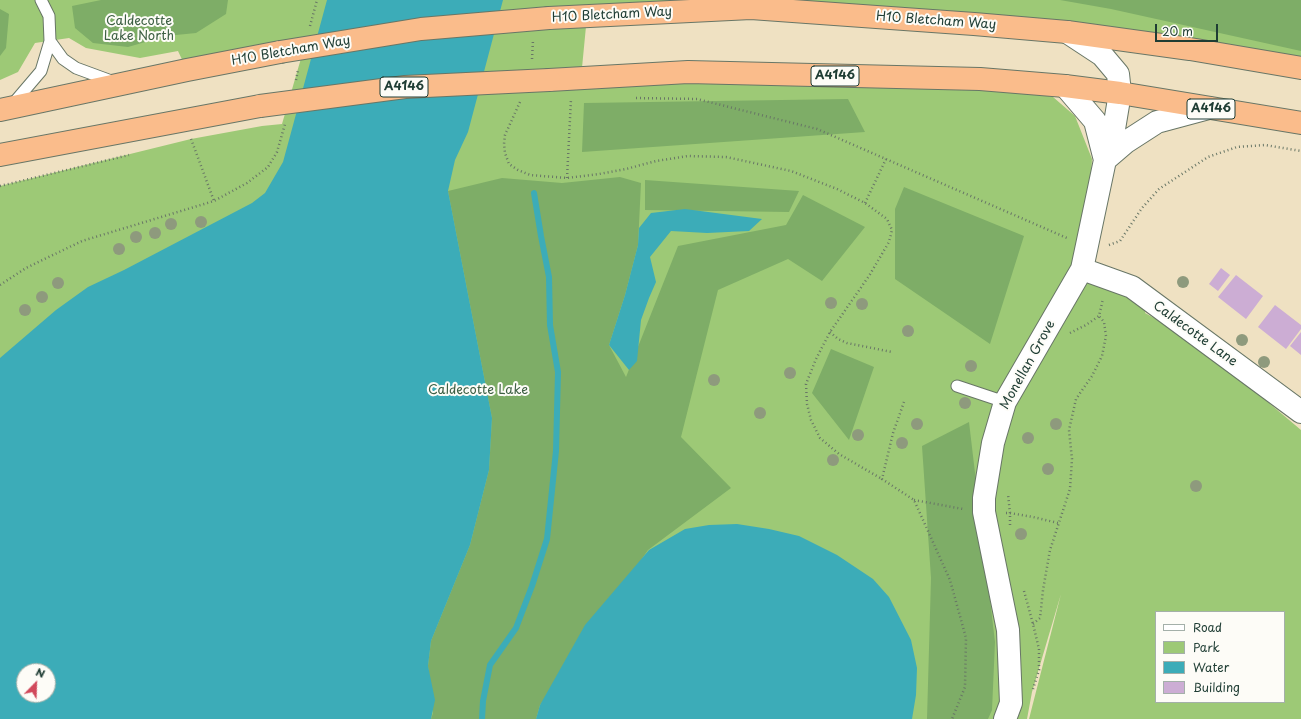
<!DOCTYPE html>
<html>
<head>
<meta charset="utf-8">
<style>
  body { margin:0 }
  #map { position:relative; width:1301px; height:719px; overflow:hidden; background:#efe1c2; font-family:"Playpen Sans",sans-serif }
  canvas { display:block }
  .legend { position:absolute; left:1155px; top:611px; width:130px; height:92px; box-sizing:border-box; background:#fdfcf7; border:1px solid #a4b0a9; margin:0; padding:5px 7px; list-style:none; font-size:12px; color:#1f3d34 }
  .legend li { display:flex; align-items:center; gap:8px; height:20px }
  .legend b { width:20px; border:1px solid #a4b0a9 }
  .north { position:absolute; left:16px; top:663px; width:40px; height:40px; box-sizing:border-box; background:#fdfcf7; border:1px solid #a4b0a9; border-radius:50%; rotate:23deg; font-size:11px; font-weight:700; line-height:16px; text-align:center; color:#1f3d34 }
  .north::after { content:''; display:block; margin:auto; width:14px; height:18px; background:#d1495b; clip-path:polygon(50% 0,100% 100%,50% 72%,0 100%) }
  .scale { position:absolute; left:1155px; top:24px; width:63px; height:18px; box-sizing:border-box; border:2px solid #1f3d34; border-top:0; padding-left:5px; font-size:12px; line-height:14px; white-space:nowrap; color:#1f3d34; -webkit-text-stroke:3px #fdfcf7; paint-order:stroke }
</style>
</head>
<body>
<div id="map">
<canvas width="1301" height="719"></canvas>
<ul class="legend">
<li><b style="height:5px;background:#fff"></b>Road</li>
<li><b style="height:11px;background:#9dc976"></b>Park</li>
<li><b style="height:11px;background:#3cacb8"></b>Water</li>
<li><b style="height:11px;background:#ccadd4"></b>Building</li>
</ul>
<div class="north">N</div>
<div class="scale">20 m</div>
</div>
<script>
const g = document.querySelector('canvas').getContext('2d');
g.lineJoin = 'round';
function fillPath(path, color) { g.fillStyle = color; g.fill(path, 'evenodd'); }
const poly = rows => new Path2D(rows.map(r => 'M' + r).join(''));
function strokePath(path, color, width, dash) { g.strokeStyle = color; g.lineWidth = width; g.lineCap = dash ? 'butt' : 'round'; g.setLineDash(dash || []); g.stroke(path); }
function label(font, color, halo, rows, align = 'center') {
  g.font = font + ' "Playpen Sans",sans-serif'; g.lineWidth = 4; g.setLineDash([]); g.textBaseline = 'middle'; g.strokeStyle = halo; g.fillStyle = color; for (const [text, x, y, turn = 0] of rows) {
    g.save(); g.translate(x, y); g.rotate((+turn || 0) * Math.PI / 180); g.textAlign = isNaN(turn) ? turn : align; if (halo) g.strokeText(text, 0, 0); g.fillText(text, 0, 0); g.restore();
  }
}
const green = poly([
  [0,0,1301,0,1301,68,751,8,587,16,581,78,980,79,1053,97,1075,116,1092,159,1087,246,1082,269,1149,300,1145,313,1194,340,1301,430,1301,719,1029,719,1061,594,1032,692,1027,719,0,719,0,186,191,139,262,126,282,124,304,48,187,70,178,51,140,58,86,48,69,38,35,43,18,72,0,80],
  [1156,612,1284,612,1284,702,1156,702],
  [24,671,48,671,48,695,24,695]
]);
const forest = poly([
  [101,0,228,0,226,14,196,33,166,36,128,47,93,43,75,28,72,6],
  [1060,0,1301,0,1301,51,1111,9],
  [0,9,9,14,6,48,0,56],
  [848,99,865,132,582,152,584,103],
  [620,177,641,183,638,245,625,295,609,345,626,377,678,246,786,225,803,195,865,227,822,281,788,259,718,290,681,437,731,488,648,550,540,705,536,719,431,719,433,713,428,666,431,641,470,545,489,470,492,418,448,191,502,178,562,183],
  [645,180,799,191,789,212,645,210],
  [904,187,1024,236,990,344,895,279,895,209],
  [831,349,874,367,849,440,812,393],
  [969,422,995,642,992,710,988,719,927,719,931,578,922,446]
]);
const water = poly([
  [327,0,503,0,468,132,455,160,448,191,492,418,489,470,470,545,431,641,428,666,435,700,431,719,0,719,0,358,56,310,88,287,124,270,252,203,265,193,283,162],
  [24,671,48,671,48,695,24,695],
  [685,209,762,219,749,231,707,233,671,231,650,257,656,282,649,298,641,320,637,361,629,370,609,345,625,295,638,245,639,228,651,213],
  [737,524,769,529,799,536,837,555,873,579,889,597,911,640,917,668,916,695,912,719,536,719,540,705,585,625,649,550,685,529,709,525]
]);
const stream = poly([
  [482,719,483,701,490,665,516,628,532,586,547,539,556,451,558,372,550,325,549,277,541,236,534,193]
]);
const building = poly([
  [1221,268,1230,275,1218,291,1209,284],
  [1236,275,1263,296,1246,319,1218,297],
  [1275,305,1301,325,1301,329,1286,349,1258,327],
  [1301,332,1301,355,1290,346]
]);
const path = poly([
  [310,26,317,0],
  [532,59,533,40],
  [296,80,298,70],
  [636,98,697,99,817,129,1067,238],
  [520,102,505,135,504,144,505,153,509,164,518,170,530,175,567,178,599,174,626,169,656,161,688,156,726,157,791,171,837,189,865,203,887,219,892,230,889,242,869,276,830,332,816,359,806,384,807,404,811,420,820,438,839,454,882,479],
  [191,139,214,201],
  [567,178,571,99],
  [0,186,129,155],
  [865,203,886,159],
  [1109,245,1120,241,1142,208,1159,189,1208,157,1237,147,1265,145,1301,151],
  [0,285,26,268,82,241,214,201,247,183,268,167,277,152,285,124],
  [830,332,838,339,847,343,892,352],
  [1070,333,1086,325,1099,316,1103,299],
  [904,402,893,433,882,479,914,500,950,580,966,638,965,687,952,719],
  [914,500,963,509],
  [1006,513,1010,513,1008,494],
  [1010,525,1010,513,1033,517,1058,523],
  [1024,591,1033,624,1039,649,1039,670,1033,689],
  [1033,624,1040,618,1043,590,1050,550,1070,489,1072,459,1069,430,1076,399,1092,376,1102,356,1106,336,1104,322,1099,316]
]);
const service = poly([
  [41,0,49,16,50,41],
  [12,105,41,71,50,41,63,59,76,68,114,82],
  [957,386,1005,402]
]);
const minor = poly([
  [1065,86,1095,121,1105,160],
  [1105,160,1126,142,1157,122,1209,108],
  [1082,269,1132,287,1301,412],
  [1005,719,1011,703,1008,630,984,512,984,498,993,443,1005,402,1082,269,1105,160,1113,135,1120,93,1118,74,1102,55,1067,32]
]);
const trunk = poly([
  [549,18,751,8,974,24,1067,32,1190,49,1301,68],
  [549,80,688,72,980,79,1065,86,1120,93,1301,123],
  [0,110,187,70,280,52],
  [0,155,260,106]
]);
const trunkBridge = poly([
  [280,52,421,29,549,18],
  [260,106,405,87,549,80]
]);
const trees = [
  [201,222],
  [171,224],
  [155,233],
  [136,237],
  [119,249],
  [1183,282],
  [58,283],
  [42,297],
  [831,303],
  [862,304],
  [25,310],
  [908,331],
  [1242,340],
  [1264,362],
  [971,366],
  [790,373],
  [714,380],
  [965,403],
  [760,413],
  [917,424],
  [1056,424],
  [858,435],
  [1028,438],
  [902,443],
  [833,460],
  [1048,469],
  [1196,486],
  [1021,534]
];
const shields = [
  [835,76,48],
  [404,87,48],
  [1211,109,48]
];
const shieldNames = [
  ["A4146",835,76],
  ["A4146",404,87],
  ["A4146",1211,109]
];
const streetNames = [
  ["H10 Bletcham Way",612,15,-3],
  ["H10 Bletcham Way",936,21,4],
  ["H10 Bletcham Way",291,51,-10],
  ["Caldecotte Lane",1195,334,36],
  ["Monellan Grove",1028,365,-61]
];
const parkNames = [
  ["Caldecotte",139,21],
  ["Lake North",139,36],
  ["Caldecotte Lake",478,390]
];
fillPath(green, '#9dc976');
fillPath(forest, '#7ead67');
fillPath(water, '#3cacb8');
strokePath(stream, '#3cacb8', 6);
fillPath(building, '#ccadd4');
strokePath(service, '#687666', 13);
strokePath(minor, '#687666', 24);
strokePath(trunk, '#687666', 24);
strokePath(path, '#687666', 2.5, [1, 3]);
strokePath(service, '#fff', 11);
strokePath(minor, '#fff', 22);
strokePath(trunk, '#fabc8b', 22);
strokePath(trunkBridge, '#687666', 24, []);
strokePath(trunkBridge, '#fabc8b', 22);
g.fillStyle = '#8e9a7d';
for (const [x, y] of trees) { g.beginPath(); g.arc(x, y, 6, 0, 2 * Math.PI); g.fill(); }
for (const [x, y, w] of shields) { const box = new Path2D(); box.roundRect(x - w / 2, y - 10, w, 20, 3); g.fillStyle = '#fdfcf7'; g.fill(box); strokePath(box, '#1f3d34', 1); }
label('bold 12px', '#1f3d34', null, shieldNames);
label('13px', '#1f3d34', '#fdfcf7', streetNames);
label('13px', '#3e6044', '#fdfcf7', parkNames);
</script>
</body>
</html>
